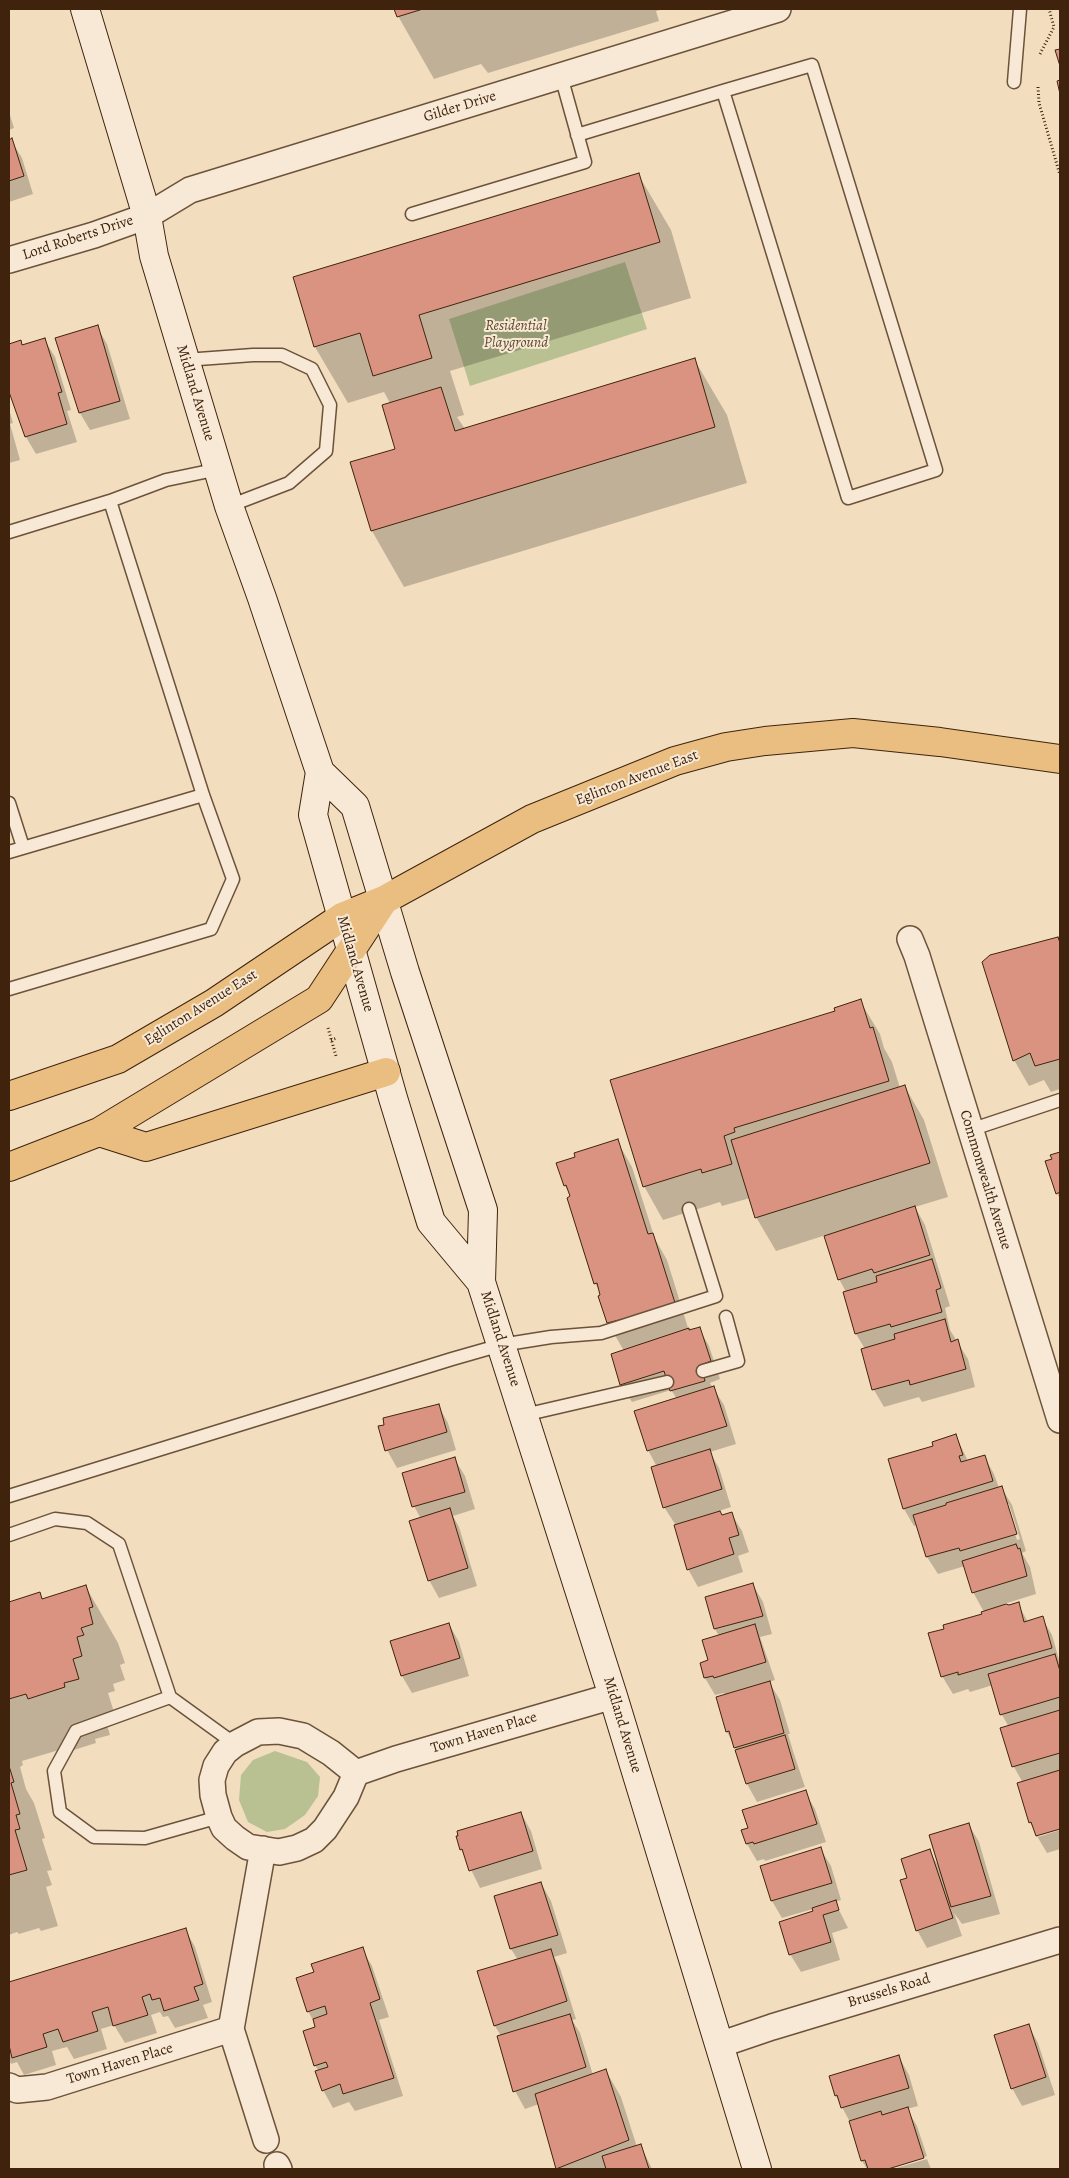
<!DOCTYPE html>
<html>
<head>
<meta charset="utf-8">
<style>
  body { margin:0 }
  #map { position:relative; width:1069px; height:2178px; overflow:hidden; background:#f2ddbf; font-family:Alegreya,serif }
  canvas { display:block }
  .frame { position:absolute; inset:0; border:10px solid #3f230d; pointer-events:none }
</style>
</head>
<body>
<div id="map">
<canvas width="1069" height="2178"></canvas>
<div class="frame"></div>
</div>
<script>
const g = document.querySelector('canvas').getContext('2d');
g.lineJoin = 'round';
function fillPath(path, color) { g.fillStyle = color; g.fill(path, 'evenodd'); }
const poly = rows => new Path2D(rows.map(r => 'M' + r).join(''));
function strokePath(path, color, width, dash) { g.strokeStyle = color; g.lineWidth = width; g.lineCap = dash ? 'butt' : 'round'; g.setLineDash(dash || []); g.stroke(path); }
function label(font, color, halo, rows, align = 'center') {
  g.font = font + ' Alegreya,serif'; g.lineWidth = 4; g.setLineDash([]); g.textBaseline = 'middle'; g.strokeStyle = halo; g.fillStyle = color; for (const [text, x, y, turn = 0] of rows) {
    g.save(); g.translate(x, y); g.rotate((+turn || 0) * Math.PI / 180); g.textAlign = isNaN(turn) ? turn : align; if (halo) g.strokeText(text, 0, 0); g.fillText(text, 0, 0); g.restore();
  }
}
const green = poly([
  [625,262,647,329,470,386,449,319],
  [275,1751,307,1762,320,1777,318,1796,305,1815,285,1829,267,1832,248,1822,239,1800,241,1775,253,1760]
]);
const shadow = poly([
  [395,9,664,9,656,11,659,21,488,73,481,64,434,79,398,16],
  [9,112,14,128,9,130],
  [11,140,22,158,33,194,9,202,9,141],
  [638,174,671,230,691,298,450,371,464,415,457,417,465,429,694,359,727,415,747,483,404,587,372,531,397,450,390,403,384,392,348,403,315,347],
  [97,327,107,344,130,419,90,430,80,413,68,371],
  [44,339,55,357,71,410,67,411,77,442,36,454,26,437,9,391,9,345,20,342,23,346],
  [9,409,13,423,10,424,20,460,9,463],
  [1058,938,1060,943,1060,1089,1051,1092,1044,1080,1029,1086,1014,1060],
  [860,1001,880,1034,884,1048,892,1062,900,1088,905,1087,924,1120,948,1197,915,1207,925,1225,950,1306,945,1308,950,1330,968,1359,975,1387,922,1402,919,1397,884,1407,874,1390,862,1349,865,1349,856,1334,846,1292,839,1279,826,1235,776,1251,756,1217,750,1198,722,1206,720,1202,663,1220,644,1186,836,1012],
  [617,1141,632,1167,655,1239,667,1260,689,1331,699,1328,709,1346,720,1379,710,1383,724,1405,736,1444,710,1452,719,1468,731,1507,719,1511,722,1516,731,1513,742,1531,749,1552,738,1556,743,1572,698,1587,688,1569,675,1524,664,1507,657,1467,648,1450,677,1399,671,1390,632,1402,621,1385,612,1355,624,1351,608,1323,600,1297,601,1294,595,1283,572,1197,565,1186,558,1164],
  [1060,1154,1060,1199,1057,1193,1052,1156],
  [438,1405,448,1423,456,1450,397,1468,387,1450],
  [956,1436,968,1461,984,1456,994,1474,999,1488,1001,1487,1012,1505,1026,1551,1022,1553,1030,1567,1036,1594,1004,1604,1008,1606,1018,1604,1028,1622,1042,1618,1052,1635,1060,1663,1060,1827,1038,1834,1038,1837,1060,1830,1060,1849,1047,1853,1037,1836,1030,1822,1023,1783,1014,1767,1002,1729,1009,1727,1002,1715,993,1685,970,1692,968,1689,953,1694,942,1676,984,1612,973,1592,965,1566,938,1574,927,1557,918,1525,914,1526,904,1509,934,1446],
  [1006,1504,1009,1504,1020,1539,1017,1540],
  [454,1458,465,1476,475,1509,453,1516,459,1527,477,1586,439,1598,429,1580,421,1519,414,1506],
  [753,1585,763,1602,772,1634,760,1637,775,1680,769,1682,780,1700,790,1734,788,1734,793,1751,805,1787,757,1802,747,1784,737,1751,727,1732,725,1695,724,1693,715,1695,705,1678,701,1664,709,1661,719,1636,715,1629],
  [86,1587,118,1643,125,1663,120,1665,125,1680,113,1684,115,1691,108,1693,114,1712,104,1715,110,1735,95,1739,96,1743,61,1754,59,1750,22,1761,23,1765,20,1767,26,1789,34,1803,45,1838,42,1839,52,1870,47,1871,52,1885,46,1887,58,1926,41,1931,39,1928,19,1934,17,1932,9,1935,9,1603,40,1593,43,1600],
  [449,1624,459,1642,469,1676,412,1693,402,1676],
  [805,1792,815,1809,826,1842,765,1861,764,1859,757,1861,747,1844,749,1828],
  [521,1813,531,1831,542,1869,480,1888,461,1849],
  [969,1825,979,1842,1000,1914,962,1924,954,1913,962,1936,927,1948,917,1930,908,1879,929,1850,939,1867],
  [820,1848,831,1866,841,1900,835,1902,848,1928,832,1933,840,1960,801,1972,790,1954,814,1912,813,1909,782,1918,772,1901,761,1866],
  [541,1883,551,1901,567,1953,554,1957,560,1968,576,2019,572,2020,580,2033,593,2075,606,2071,621,2097,637,2147,641,2146,652,2169,558,2169,539,2104,525,2109,515,2091,501,2036,495,2026,518,1960,511,1949,495,1897],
  [185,1929,195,1947,212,2002,203,2005,208,2018,175,2028,168,2016,163,2017,160,2012,151,2015,157,2033,125,2043,114,2025,101,2029,107,2049,74,2059,67,2047,52,2051,56,2065,24,2075,17,2062,11,2064,9,2059,9,1984],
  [362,1949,372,1966,389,2017,379,2020,403,2096,355,2111,349,2102,333,2108,323,2090,319,2072,315,2065,317,2028,308,2011,316,1973],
  [1028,2025,1038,2043,1055,2095,1022,2106,1012,2088],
  [899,2057,909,2075,918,2106,907,2109,917,2126,927,2156,884,2169,867,2169,862,2161,850,2122,836,2096],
  [927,2159,931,2169,893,2169]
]);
const building = poly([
  [394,9,423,9,397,17,394,9],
  [1060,49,1060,66,1055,50,1060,49],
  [1060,80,1060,94,1057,81,1060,80],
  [12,138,24,176,9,181,9,140,12,138],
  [639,173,660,242,419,315,432,358,373,376,360,333,314,347,293,277,639,173],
  [98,325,120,401,79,413,55,338,98,325],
  [45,338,62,392,58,393,67,424,25,437,9,392,9,344,21,340,22,345,45,338],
  [695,358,715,427,371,531,350,462,395,449,382,405,441,387,455,431,695,358],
  [1058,937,1060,943,1060,1059,1035,1066,1030,1053,1013,1061,982,962,990,955,1058,937],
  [861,999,870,1028,873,1027,889,1081,734,1128,735,1132,724,1136,732,1164,702,1173,701,1169,643,1187,610,1080,835,1011,834,1008,861,999],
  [905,1085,930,1163,755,1218,731,1140,905,1085],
  [618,1139,648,1234,653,1233,676,1306,624,1322,623,1319,607,1323,598,1296,600,1295,597,1283,594,1284,567,1198,570,1196,566,1185,564,1186,556,1163,575,1157,574,1153,618,1139],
  [1060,1152,1060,1192,1056,1194,1045,1161,1052,1159,1050,1155,1060,1152],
  [915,1206,930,1255,874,1273,872,1269,838,1280,824,1236,915,1206],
  [932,1259,941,1288,936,1290,942,1312,891,1327,890,1324,855,1334,843,1292,877,1282,876,1276,932,1259],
  [945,1319,951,1342,958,1339,966,1369,910,1385,909,1380,872,1390,861,1349,895,1339,894,1334,945,1319],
  [700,1327,711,1361,701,1365,705,1381,670,1391,664,1371,620,1385,611,1354,689,1328,689,1330,700,1327],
  [714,1386,727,1426,647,1451,634,1411,714,1386],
  [439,1404,447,1432,385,1451,378,1426,384,1425,383,1418,439,1404],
  [956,1434,963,1455,959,1456,961,1462,985,1455,993,1481,903,1509,888,1459,933,1446,932,1442,956,1434],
  [710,1449,722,1489,663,1508,651,1467,710,1449],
  [455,1457,465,1492,412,1507,402,1473,455,1457],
  [1002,1486,1017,1534,960,1551,959,1548,926,1557,913,1515,946,1505,946,1503,1002,1486],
  [450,1508,468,1568,428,1581,409,1521,450,1508],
  [720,1511,722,1515,732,1512,739,1535,729,1538,734,1554,687,1570,674,1525,720,1511],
  [1016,1544,1018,1549,1020,1548,1027,1576,972,1593,962,1561,1016,1544],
  [753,1583,763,1616,714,1629,705,1597,753,1583],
  [86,1585,93,1607,89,1608,93,1624,81,1628,84,1635,77,1637,82,1656,73,1659,79,1679,64,1683,65,1687,28,1699,26,1694,9,1699,9,1602,40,1592,42,1599,86,1585],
  [1019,1602,1024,1622,1043,1616,1052,1648,958,1675,958,1672,941,1677,928,1633,944,1629,943,1625,982,1614,981,1612,1006,1604,1009,1605,1019,1602],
  [449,1623,460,1658,401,1676,390,1641,449,1623],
  [755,1624,766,1662,714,1678,713,1676,704,1678,700,1663,708,1660,702,1640,755,1624],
  [1055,1654,1060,1671,1060,1697,1000,1715,988,1674,1055,1654],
  [770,1681,784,1733,734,1748,729,1731,726,1732,716,1697,770,1681],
  [1060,1710,1060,1753,1012,1767,1000,1728,1060,1710],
  [785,1735,795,1769,746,1784,735,1750,785,1735],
  [9,1766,14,1782,11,1783,20,1814,16,1815,20,1829,15,1830,27,1870,9,1875,9,1766],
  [1060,1770,1060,1829,1036,1836,1031,1822,1029,1823,1017,1783,1060,1770],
  [806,1790,817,1824,754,1844,753,1842,746,1844,741,1830,748,1828,742,1810,806,1790],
  [521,1812,533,1851,469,1871,462,1849,460,1850,456,1836,458,1836,457,1831,521,1812],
  [969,1823,991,1896,951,1907,929,1835,969,1823],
  [821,1847,832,1883,771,1901,760,1866,821,1847],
  [930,1849,953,1918,916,1931,900,1880,907,1878,901,1859,930,1849],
  [541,1882,558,1935,510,1949,494,1896,541,1882],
  [836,1900,839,1910,823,1915,831,1942,789,1955,779,1922,813,1911,812,1908,836,1900],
  [186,1928,203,1984,194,1987,199,2000,164,2011,160,1998,152,2000,150,1994,142,1997,148,2015,113,2026,108,2007,92,2012,98,2031,63,2042,58,2029,43,2034,47,2047,12,2058,9,2045,9,1982,186,1928],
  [363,1947,380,1999,370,2003,394,2078,343,2094,340,2084,322,2091,315,2071,328,2067,326,2062,314,2066,303,2031,315,2027,313,2019,327,2014,325,2006,307,2012,296,1978,314,1972,311,1964,363,1947],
  [551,1949,567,2001,494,2026,477,1971,551,1949],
  [570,2014,586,2067,513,2092,497,2036,570,2014],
  [1029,2024,1046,2077,1011,2089,994,2035,1029,2024],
  [899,2055,909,2088,841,2108,837,2095,835,2096,829,2076,899,2055],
  [606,2069,629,2140,556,2169,535,2094,606,2069],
  [908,2107,924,2158,888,2169,868,2169,865,2160,861,2161,849,2121,881,2111,882,2115,908,2107],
  [641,2144,649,2169,606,2169,602,2156,641,2144]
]);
const path = poly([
  [1040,54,1054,27,1049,9],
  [1038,87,1039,103,1060,175],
  [328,1028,336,1056],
  [331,1040,337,1038]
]);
const lane = poly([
  [1014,82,1020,9],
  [577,135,723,91,812,65,936,470,848,498,723,91],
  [412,214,585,162,561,76],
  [185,360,253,355,282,355,312,369,330,405,326,451,289,483,229,506],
  [9,532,110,501,166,480,219,469],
  [9,803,23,847],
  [9,852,203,795],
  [9,989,211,929,233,879,203,795,110,501],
  [970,1130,1060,1100],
  [703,1371,738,1361,726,1317],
  [524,1415,667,1382],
  [9,1496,452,1359,501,1345,551,1337,601,1333,716,1296,689,1209],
  [9,1535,55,1519,87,1523,119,1544,170,1697],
  [219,1817,145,1838,94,1837,60,1812,54,1771,76,1731,170,1697,235,1744]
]);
const street = poly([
  [9,260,94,235,147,216,190,190,778,9],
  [910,939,917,956,1060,1420],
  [356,1773,331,1753,303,1736,279,1731,258,1732,235,1744,225,1752,216,1766,212,1780,213,1795,219,1817,224,1828,235,1838,248,1847,279,1852,297,1848,314,1840,325,1829,346,1797,356,1773,396,1759,613,1696],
  [263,1849,231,2029,266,2140],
  [719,2045,772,2027,1060,1940],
  [9,2086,17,2090,47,2087,231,2029],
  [277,2165,279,2169]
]);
const secondary = poly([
  [85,9,147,216,154,256,229,506,262,598,320,772,355,806,405,972,483,1210,481,1282,613,1696,757,2169],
  [320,772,313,815,393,1098,431,1222,481,1282]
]);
const primary = poly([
  [9,1096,118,1059,214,1003,342,917,384,900,532,819,675,761,726,747,765,741,853,733,940,742,1060,759],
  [99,1132,146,1147,386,1072],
  [9,1167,99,1132,319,999,384,900]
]);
const streetNames = [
  ["Gilder Drive",460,107,-17],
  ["Lord Roberts Drive",78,238,-18],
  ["Midland Avenue",195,393,73],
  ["Eglinton Avenue East",637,778,-21],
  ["Midland Avenue",355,964,74],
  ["Eglinton Avenue East",201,1008,-32],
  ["Commonwealth Avenue",985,1180,73],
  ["Midland Avenue",500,1339,72],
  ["Midland Avenue",622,1725,73],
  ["Town Haven Place",484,1733,-17],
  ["Brussels Road",889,1991,-17],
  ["Town Haven Place",120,2064,-17]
];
const parkNames = [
  ["Residential",516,326],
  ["Playground",516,343]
];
fillPath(green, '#b9c192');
fillPath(shadow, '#0003');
fillPath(building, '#da9381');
strokePath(building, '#3f230d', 1);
strokePath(lane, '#6c523a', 15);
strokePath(street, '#6c523a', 28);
strokePath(secondary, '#3f230d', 30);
strokePath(primary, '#3f230d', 30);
strokePath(path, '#3f230d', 3, [1, 2.5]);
strokePath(lane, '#f7e9d5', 12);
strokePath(street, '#f7e9d5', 25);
strokePath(secondary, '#f7e9d5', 28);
strokePath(primary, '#e9be80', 28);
label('15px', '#3f230d', '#f7e9d5', streetNames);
label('italic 15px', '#5e4a2e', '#f7e9d5', parkNames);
</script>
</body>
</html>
